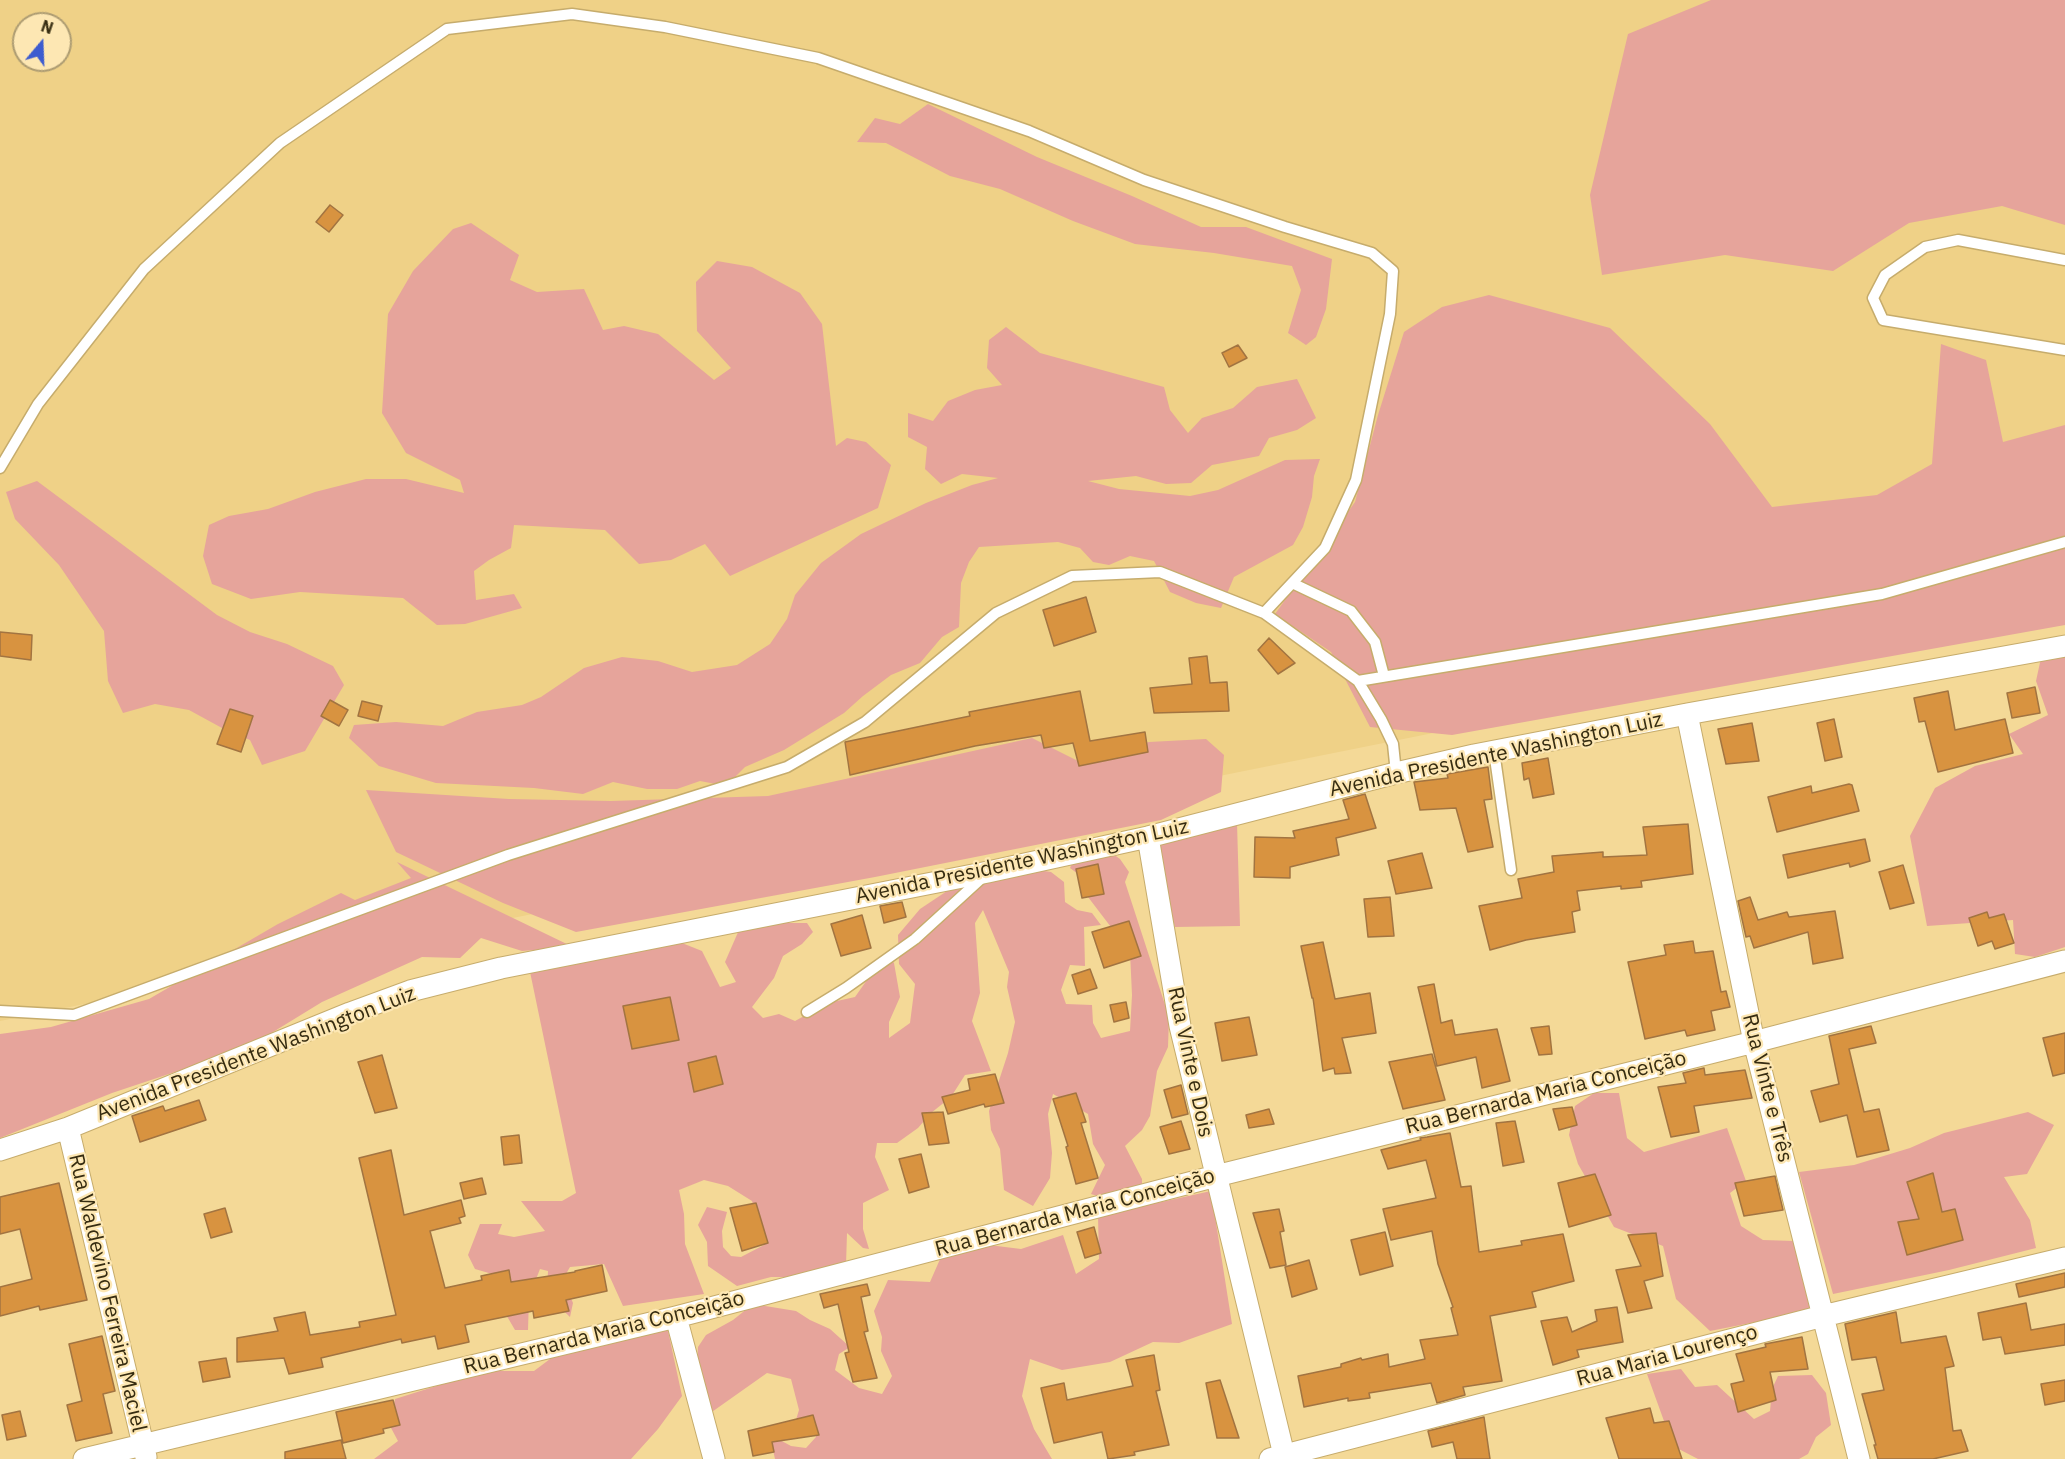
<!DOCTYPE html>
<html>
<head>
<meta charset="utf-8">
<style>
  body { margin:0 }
  #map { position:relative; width:2065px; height:1459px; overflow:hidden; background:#f4d997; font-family:"IBM Plex Sans",sans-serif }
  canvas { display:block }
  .north { position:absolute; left:12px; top:12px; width:60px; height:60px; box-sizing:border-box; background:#fde7b3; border:2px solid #ad9c72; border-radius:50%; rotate:19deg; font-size:16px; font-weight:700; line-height:24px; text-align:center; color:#362c11 }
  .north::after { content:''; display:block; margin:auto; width:21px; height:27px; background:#3d5ccf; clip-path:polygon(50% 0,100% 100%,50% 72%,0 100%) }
</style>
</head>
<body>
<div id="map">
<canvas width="2065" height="1459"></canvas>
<div class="north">N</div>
</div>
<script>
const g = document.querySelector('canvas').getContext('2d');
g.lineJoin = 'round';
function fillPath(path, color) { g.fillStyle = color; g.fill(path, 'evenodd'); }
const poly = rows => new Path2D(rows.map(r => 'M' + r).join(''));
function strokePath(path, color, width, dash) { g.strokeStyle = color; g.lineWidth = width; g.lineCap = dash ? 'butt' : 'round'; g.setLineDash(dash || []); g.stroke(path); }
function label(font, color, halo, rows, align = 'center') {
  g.font = font + ' "IBM Plex Sans",sans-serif'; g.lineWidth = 4.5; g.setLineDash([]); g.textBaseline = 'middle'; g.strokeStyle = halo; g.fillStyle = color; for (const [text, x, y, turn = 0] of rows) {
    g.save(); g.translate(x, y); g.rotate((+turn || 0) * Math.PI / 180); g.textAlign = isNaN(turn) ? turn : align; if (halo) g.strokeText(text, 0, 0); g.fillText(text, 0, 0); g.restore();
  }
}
const built = poly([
  [0,0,2065,0,2065,576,1717,676,0,1021],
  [24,24,60,24,60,60,24,60]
]);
const green = poly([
  [1711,0,2065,0,2065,225,2002,206,1909,223,1833,271,1725,255,1602,275,1590,195,1628,34],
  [928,104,1037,157,1132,196,1201,227,1246,227,1332,259,1326,309,1316,337,1306,345,1288,333,1301,290,1292,266,1214,253,1135,244,1073,221,1000,189,950,176,886,143,857,142,875,118,900,124],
  [471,223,519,255,510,280,537,292,584,289,603,330,624,326,658,334,714,380,731,368,697,331,696,282,717,261,752,267,800,293,822,324,836,446,847,438,866,442,891,465,878,508,730,576,705,544,671,560,639,564,605,530,514,525,511,548,489,560,474,571,476,600,514,594,522,608,465,624,437,625,403,598,300,592,251,599,212,584,203,556,209,525,229,516,268,509,315,492,366,479,406,479,464,493,460,480,406,453,382,413,388,314,413,271,453,229],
  [1489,295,1610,328,1710,424,1772,507,1877,495,1932,464,1941,344,1986,360,2003,442,2065,425,2065,625,1452,735,1370,727,1331,652,1275,614,1355,502,1378,415,1404,332,1442,307],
  [1006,327,1040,353,1164,387,1170,410,1188,433,1202,418,1233,408,1257,387,1297,379,1316,418,1297,430,1269,438,1259,456,1212,465,1191,483,1166,484,1136,476,1088,481,1119,489,1190,496,1218,490,1285,460,1320,459,1314,476,1312,497,1303,527,1293,545,1234,577,1221,608,1196,603,1170,592,1154,561,1130,556,1109,565,1093,562,1080,548,1058,542,979,547,969,562,961,583,959,627,942,637,920,663,891,675,863,696,844,713,784,750,745,767,726,786,700,781,677,789,647,789,613,782,583,794,534,788,436,783,379,766,349,738,354,725,396,722,443,726,477,712,522,705,541,697,584,668,622,657,658,661,692,672,737,665,770,644,787,619,795,595,821,563,861,534,926,503,972,485,998,478,962,474,941,484,925,469,927,447,908,437,908,413,933,421,948,401,975,390,1002,385,987,368,989,340],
  [37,481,217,615,250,632,287,644,333,666,344,685,305,751,262,765,250,740,222,728,189,710,155,704,123,713,108,681,104,631,59,565,15,519,6,492],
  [2065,653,2065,947,2035,957,2015,954,2013,920,1927,926,1910,836,1935,788,1975,766,2023,754,2009,734,2048,715,2036,681,2041,658],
  [1032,738,1078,761,1149,742,1206,739,1224,755,1221,792,1161,820,875,877,576,932,503,903,396,852,366,790,509,799,611,801,768,796],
  [1237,823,1240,926,1175,927,1152,840],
  [1109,851,1120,859,1129,872,1125,882,1169,1017,1168,1047,1157,1071,1150,1116,1142,1130,1125,1146,1142,1179,1142,1189,1107,1199,1091,1194,1105,1165,1093,1144,1088,1114,1053,1094,1048,1114,1052,1153,1050,1178,1033,1206,1004,1190,1000,1149,991,1130,989,1111,1008,1053,1015,1022,1007,987,1009,972,983,910,975,923,980,993,972,1021,991,1071,965,1075,951,1097,931,1113,918,1128,897,1143,877,1143,875,1157,889,1190,863,1203,863,1229,869,1249,863,1248,847,1233,846,1265,802,1277,771,1277,737,1286,708,1266,707,1242,698,1225,707,1207,727,1212,722,1231,723,1247,731,1256,741,1257,764,1245,760,1224,752,1201,728,1186,704,1180,679,1190,684,1214,685,1244,704,1294,623,1306,604,1264,570,1267,563,1279,573,1303,570,1317,547,1295,548,1271,540,1269,529,1297,528,1330,515,1330,508,1318,498,1307,515,1285,506,1278,475,1269,468,1255,480,1224,502,1224,498,1234,514,1237,545,1231,521,1201,562,1201,576,1193,529,967,682,943,702,951,720,987,736,982,725,962,739,930,765,923,807,923,813,932,802,944,783,956,774,978,752,1007,763,1018,779,1014,795,1021,828,1003,855,997,886,953,894,963,900,997,889,1022,889,1038,910,1023,915,984,899,964,898,935,920,909,959,883,1038,870,1051,872,1064,882,1065,902,1077,910,1092,913,1101,925,1084,927,1085,966,1070,965,1061,990,1066,1004,1092,1005,1093,1023,1101,1038,1130,1031,1132,995,1130,952,1088,897,1093,885,1070,868,1076,855],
  [397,862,573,947,522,951,481,938,460,958,422,957,322,1002,247,1048,112,1093,0,1138,0,1034,51,1027,149,999,278,924,341,893,355,900,411,878],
  [1594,1093,1619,1093,1627,1138,1644,1152,1727,1128,1746,1181,1730,1193,1741,1226,1763,1240,1794,1241,1812,1311,1710,1331,1676,1299,1663,1246,1614,1227,1578,1164,1569,1135,1575,1106],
  [2028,1112,2054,1125,2027,1174,2004,1177,2030,1220,2036,1248,1949,1270,1833,1294,1799,1172,1854,1165,1910,1148,1944,1133],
  [1211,1191,1232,1324,1179,1343,1153,1342,1110,1362,1062,1370,1030,1359,1022,1396,1034,1429,1052,1459,775,1459,773,1450,752,1437,778,1439,791,1446,806,1448,816,1437,814,1422,795,1423,799,1410,791,1379,767,1373,709,1414,697,1367,698,1347,706,1335,733,1320,753,1304,796,1311,810,1320,830,1329,850,1347,839,1354,835,1370,859,1388,882,1394,892,1376,881,1351,882,1337,874,1311,888,1280,930,1282,948,1241,967,1230,989,1245,1021,1249,1063,1235,1076,1274,1099,1259,1098,1216],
  [667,1326,682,1396,658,1429,631,1459,374,1459,398,1441,390,1426,395,1399,484,1371,534,1371,550,1359,551,1343],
  [1681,1369,1695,1387,1717,1385,1754,1419,1770,1411,1772,1389,1778,1376,1812,1375,1826,1393,1831,1425,1816,1437,1808,1454,1799,1459,1698,1459,1673,1446,1647,1374]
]);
const building = poly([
  [330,205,343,215,329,232,316,222,330,205],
  [1238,345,1247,358,1229,367,1222,353,1238,345],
  [1086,597,1096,632,1054,646,1043,610,1086,597],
  [0,632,32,635,31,660,0,656,0,632],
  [1269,638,1295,663,1278,674,1258,650,1269,638],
  [1207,656,1210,683,1227,682,1229,711,1154,713,1150,688,1192,684,1189,658,1207,656],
  [2035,687,2040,713,2012,718,2007,693,2035,687],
  [1080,691,1090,741,1145,732,1148,752,1079,766,1073,743,1044,748,1041,735,975,746,850,775,845,742,970,716,969,712,1080,691],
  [1948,691,1955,730,2005,719,2013,753,1938,772,1925,721,1919,722,1914,698,1948,691],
  [330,700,348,710,339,726,321,716,330,700],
  [362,701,382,706,378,721,358,716,362,701],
  [230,709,253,716,241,752,217,744,230,709],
  [1834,719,1842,757,1825,761,1817,723,1834,719],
  [1752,723,1759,761,1726,764,1718,729,1752,723],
  [1548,758,1554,794,1533,798,1529,778,1524,780,1522,763,1548,758],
  [1488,767,1492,799,1484,800,1493,847,1468,852,1456,808,1420,810,1414,782,1448,778,1447,774,1488,767],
  [1849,784,1852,785,1859,811,1777,832,1768,797,1811,786,1812,793,1849,784],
  [1365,794,1376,828,1336,838,1339,855,1290,867,1290,878,1254,877,1255,837,1295,838,1293,831,1349,819,1343,800,1365,794],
  [1688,824,1693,874,1641,881,1642,887,1621,889,1621,886,1577,891,1580,910,1572,912,1575,932,1526,940,1490,950,1479,906,1522,898,1518,879,1554,872,1552,856,1603,852,1603,857,1647,855,1643,827,1688,824],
  [1865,839,1870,861,1850,867,1849,863,1788,878,1783,855,1865,839],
  [1422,853,1432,888,1396,894,1388,861,1422,853],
  [1098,864,1104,894,1082,898,1076,869,1098,864],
  [1903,865,1914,903,1890,909,1879,872,1903,865],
  [1390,897,1394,936,1368,937,1364,899,1390,897],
  [1750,897,1758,920,1787,912,1789,917,1835,911,1843,958,1813,964,1808,932,1754,948,1750,936,1746,937,1738,901,1750,897],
  [902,902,906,917,884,923,880,906,902,902],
  [1987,912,1989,918,2004,914,2014,943,1995,949,1992,941,1978,946,1969,918,1987,912],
  [862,915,871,948,841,956,831,924,862,915],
  [1129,921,1141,956,1104,968,1092,932,1129,921],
  [1693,941,1695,953,1713,951,1721,992,1726,991,1730,1007,1711,1011,1715,1030,1687,1036,1685,1030,1645,1039,1628,962,1666,955,1664,945,1693,941],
  [1323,942,1335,999,1370,993,1376,1033,1342,1038,1351,1073,1335,1074,1334,1068,1323,1071,1313,998,1312,998,1301,946,1323,942],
  [1090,969,1097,988,1078,994,1072,975,1090,969],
  [1434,984,1441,1023,1452,1020,1455,1035,1497,1029,1510,1081,1482,1088,1476,1057,1437,1066,1418,987,1434,984],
  [670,997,679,1040,632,1049,623,1006,670,997],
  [1126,1002,1129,1018,1114,1022,1110,1005,1126,1002],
  [1249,1017,1257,1055,1222,1061,1215,1023,1249,1017],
  [1549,1026,1552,1054,1539,1055,1531,1028,1549,1026],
  [1871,1026,1876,1043,1849,1049,1864,1112,1879,1109,1889,1150,1857,1157,1847,1115,1820,1122,1811,1091,1839,1084,1829,1036,1871,1026],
  [2065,1033,2065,1073,2053,1076,2043,1038,2065,1033],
  [1432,1054,1445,1100,1403,1109,1389,1062,1432,1054],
  [382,1055,397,1108,375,1113,358,1062,382,1055],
  [716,1056,723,1084,694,1092,688,1063,716,1056],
  [1704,1068,1705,1075,1745,1070,1752,1098,1694,1106,1699,1132,1671,1137,1658,1087,1686,1083,1683,1073,1704,1068],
  [995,1074,1004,1103,985,1107,984,1104,948,1114,942,1097,970,1090,968,1079,995,1074],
  [1181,1085,1188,1114,1172,1118,1164,1090,1181,1085],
  [1076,1093,1086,1122,1081,1123,1098,1178,1076,1184,1066,1147,1068,1146,1053,1099,1076,1093],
  [199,1100,206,1120,140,1142,132,1116,163,1106,165,1111,199,1100],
  [1572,1107,1577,1125,1559,1130,1553,1109,1572,1107],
  [1269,1109,1274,1124,1249,1128,1246,1115,1269,1109],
  [943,1112,949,1143,929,1145,922,1113,943,1112],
  [1181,1121,1190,1149,1169,1154,1160,1127,1181,1121],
  [1515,1121,1524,1162,1503,1166,1496,1123,1515,1121],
  [1450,1133,1461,1187,1471,1186,1479,1252,1522,1245,1521,1241,1563,1234,1574,1281,1532,1292,1536,1307,1490,1316,1502,1381,1463,1387,1465,1395,1437,1403,1431,1383,1369,1393,1370,1398,1348,1401,1348,1398,1304,1407,1298,1376,1341,1367,1341,1364,1361,1358,1362,1360,1388,1354,1389,1367,1425,1359,1420,1340,1458,1335,1451,1308,1453,1307,1438,1264,1432,1231,1391,1240,1383,1209,1436,1198,1426,1160,1388,1169,1381,1150,1421,1140,1420,1138,1427,1137,1450,1133],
  [519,1135,522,1163,504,1165,501,1137,519,1135],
  [391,1150,404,1215,461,1200,465,1216,459,1218,461,1223,430,1231,445,1288,482,1280,481,1276,509,1270,511,1282,575,1272,575,1271,602,1265,607,1291,566,1300,569,1311,534,1318,533,1311,465,1325,469,1342,438,1349,435,1336,402,1343,401,1339,321,1358,323,1367,289,1374,284,1358,237,1362,237,1338,278,1331,274,1318,305,1312,310,1335,360,1327,359,1322,396,1315,359,1158,391,1150],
  [921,1154,929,1187,909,1193,899,1159,921,1154],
  [1933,1173,1942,1212,1955,1209,1963,1240,1907,1255,1898,1222,1919,1219,1907,1182,1933,1173],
  [1595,1174,1611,1215,1569,1227,1558,1183,1595,1174],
  [1775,1176,1783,1210,1744,1216,1735,1183,1775,1176],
  [482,1178,486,1194,464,1199,460,1183,482,1178],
  [59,1183,87,1300,40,1310,39,1306,0,1316,0,1287,32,1279,20,1229,0,1234,0,1197,59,1183],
  [756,1203,768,1243,742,1251,730,1208,756,1203],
  [225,1208,232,1232,211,1238,204,1214,225,1208],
  [1279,1209,1284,1231,1280,1232,1286,1265,1270,1268,1253,1213,1279,1209],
  [1094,1227,1101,1253,1085,1258,1077,1232,1094,1227],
  [1385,1232,1393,1266,1360,1275,1351,1240,1385,1232],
  [1656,1233,1663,1276,1644,1281,1652,1308,1628,1313,1616,1270,1641,1266,1628,1235,1656,1233],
  [1309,1260,1317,1289,1292,1297,1285,1267,1309,1260],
  [2065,1273,2065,1287,2019,1297,2016,1284,2065,1273],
  [867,1284,870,1295,861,1297,868,1331,864,1332,877,1378,853,1382,845,1353,849,1352,838,1304,824,1308,820,1294,867,1284],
  [2026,1303,2031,1330,2065,1324,2065,1345,2005,1354,2001,1337,1983,1340,1978,1313,2026,1303],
  [1617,1307,1623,1342,1577,1350,1579,1357,1553,1365,1541,1321,1567,1317,1572,1332,1597,1321,1595,1310,1617,1307],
  [1896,1312,1901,1343,1946,1336,1954,1366,1945,1368,1953,1431,1961,1430,1968,1451,1933,1459,1878,1459,1874,1445,1876,1445,1862,1394,1884,1390,1876,1357,1852,1360,1845,1324,1896,1312],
  [102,1336,115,1391,103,1394,112,1433,76,1441,67,1405,82,1401,69,1344,102,1336],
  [1802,1337,1808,1369,1770,1372,1776,1400,1738,1412,1731,1384,1744,1381,1736,1354,1766,1347,1765,1344,1802,1337],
  [1154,1355,1160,1390,1156,1391,1169,1445,1134,1452,1135,1455,1108,1459,1102,1432,1054,1443,1041,1388,1064,1383,1067,1400,1133,1386,1126,1360,1154,1355],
  [226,1358,230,1377,203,1382,199,1362,226,1358],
  [1220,1380,1239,1438,1217,1438,1206,1383,1220,1380],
  [2065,1380,2065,1401,2045,1405,2041,1384,2065,1380],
  [393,1400,400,1425,383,1429,384,1433,343,1443,336,1412,393,1400],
  [1650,1408,1654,1423,1669,1421,1682,1459,1619,1459,1606,1418,1650,1408],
  [20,1411,26,1436,7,1440,2,1415,20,1411],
  [813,1415,819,1435,772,1442,774,1452,753,1456,748,1431,813,1415],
  [1484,1417,1490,1459,1457,1459,1453,1442,1432,1447,1428,1431,1484,1417],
  [341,1440,346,1459,285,1459,285,1452,341,1440]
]);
const service = poly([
  [2065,260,1958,240,1925,247,1885,275,1873,298,1883,320,2065,350],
  [0,468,38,404,144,269,280,143,447,29,572,14,665,27,818,58,1029,131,1144,180,1285,227,1372,253,1393,271,1390,314,1356,480,1325,548,1264,613],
  [1292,583,1351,611,1375,642,1384,676],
  [1358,681,1882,594,2065,542],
  [1494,751,1511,870],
  [0,1011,74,1015,508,855,787,767,865,722,996,613,1072,576,1160,572,1264,613,1358,681,1381,719,1393,744,1396,773],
  [807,1012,846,988,915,939,984,876]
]);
const minor = poly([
  [1687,714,1754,1042,1859,1459],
  [1148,837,1180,1026,1285,1459],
  [68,1128,146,1457],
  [0,1150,68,1128,350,1013,410,991,501,968,988,872,1148,837,1396,773,1474,755,1687,714,2065,646],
  [676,1317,714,1459],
  [84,1459,676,1317,1216,1176,1754,1042,2065,961],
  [1270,1459,1823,1316,2065,1258]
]);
const streetNames = [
  ["Avenida Presidente Washington Luiz",1496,755,-12],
  ["Avenida Presidente Washington Luiz",1022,862,-12],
  ["Avenida Presidente Washington Luiz",256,1054,-21],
  ["Rua Vinte e Dois",1190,1062,78],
  ["Rua Vinte e Três",1767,1088,76],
  ["Rua Bernarda Maria Conceição",1546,1093,-14],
  ["Rua Bernarda Maria Conceição",1075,1213,-15],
  ["Rua Waldevino Ferreira Maciel",107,1293,77],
  ["Rua Bernarda Maria Conceição",604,1333,-14],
  ["Rua Maria Lourenço",1667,1356,-15]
];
fillPath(built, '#efd187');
fillPath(green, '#e6a49b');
fillPath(building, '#d89340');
strokePath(building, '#a27441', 1.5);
strokePath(service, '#c6ac6c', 13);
strokePath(minor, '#c6ac6c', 23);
strokePath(service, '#fff', 10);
strokePath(minor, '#fff', 21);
label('21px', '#362c11', '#fde7b3', streetNames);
</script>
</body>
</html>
